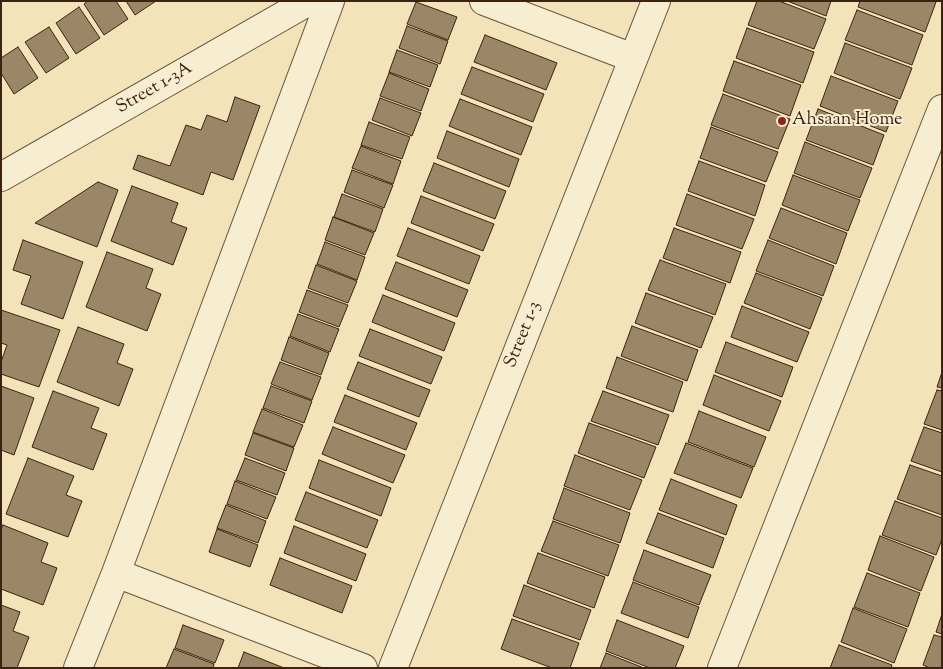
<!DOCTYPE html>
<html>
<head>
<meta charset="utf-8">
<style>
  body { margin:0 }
  #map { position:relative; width:943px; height:669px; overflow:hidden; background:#f3e3b8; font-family:"Sorts Mill Goudy",serif }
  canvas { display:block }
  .frame { position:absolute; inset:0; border:2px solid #3d2211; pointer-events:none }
</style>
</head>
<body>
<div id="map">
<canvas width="943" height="669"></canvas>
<div class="frame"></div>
</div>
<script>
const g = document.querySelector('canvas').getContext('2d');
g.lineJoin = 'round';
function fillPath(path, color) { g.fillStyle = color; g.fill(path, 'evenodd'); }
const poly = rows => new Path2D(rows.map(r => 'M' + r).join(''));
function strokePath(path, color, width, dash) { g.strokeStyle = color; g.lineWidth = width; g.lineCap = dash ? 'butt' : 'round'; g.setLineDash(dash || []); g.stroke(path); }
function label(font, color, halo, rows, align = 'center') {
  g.font = font + ' "Sorts Mill Goudy",serif'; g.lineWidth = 4; g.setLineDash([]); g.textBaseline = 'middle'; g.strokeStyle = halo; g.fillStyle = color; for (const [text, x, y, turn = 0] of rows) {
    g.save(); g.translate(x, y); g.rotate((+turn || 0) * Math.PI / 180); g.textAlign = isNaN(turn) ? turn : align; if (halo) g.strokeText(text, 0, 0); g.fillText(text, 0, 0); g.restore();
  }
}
const building = poly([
  [88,1,116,1,128,19,104,35,84,4,88,1],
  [126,1,156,1,135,15,126,1],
  [757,1,779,1,826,19,814,49,748,25,757,1],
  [787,1,831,1,826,16,787,1],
  [860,1,934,1,936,2,925,32,858,7,860,1],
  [416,2,457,17,448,40,407,24,416,2],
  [79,7,100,38,76,54,56,23,79,7],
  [857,10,923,35,912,65,845,40,857,10],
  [407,26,448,41,440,64,399,48,407,26],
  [49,27,69,58,46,73,25,42,49,27],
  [747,28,814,52,803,83,736,58,747,28],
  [485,35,557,63,546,90,474,62,485,35],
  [845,43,912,68,900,99,834,73,845,43],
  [18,47,38,78,14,94,1,73,1,58,18,47],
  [397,50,438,65,430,87,389,72,397,50],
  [734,61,801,85,790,116,723,91,734,61],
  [472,67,544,94,533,122,461,94,472,67],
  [389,73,429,89,421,111,380,96,389,73],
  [831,76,898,101,886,132,820,106,831,76],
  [723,94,790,119,778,149,711,125,723,94],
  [235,97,260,106,233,180,211,172,203,195,133,169,138,155,170,166,186,125,201,130,207,115,227,122,235,97],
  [380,98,421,113,412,136,372,120,380,98],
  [460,99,532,127,521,155,449,126,460,99],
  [818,109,884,135,873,165,806,140,818,109],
  [369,122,410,137,402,159,361,145,369,122],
  [711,127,778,152,766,182,700,158,711,127],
  [447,131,519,159,509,187,437,158,447,131],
  [805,142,872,168,860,198,794,173,805,142],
  [361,146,401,161,393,184,352,168,361,146],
  [699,161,765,185,755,216,688,191,699,161],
  [434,163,506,191,495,219,423,191,434,163],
  [352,170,393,185,384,208,344,192,352,170],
  [793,175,860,200,848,231,782,205,793,175],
  [98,182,118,190,97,247,35,223,98,182],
  [132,186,178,203,171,222,187,228,173,265,111,241,132,186],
  [342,194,383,209,375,232,334,217,342,194],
  [687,194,754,219,742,249,676,225,687,194],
  [421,196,494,224,483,251,411,223,421,196],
  [781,208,847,233,836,264,769,238,781,208],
  [333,217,374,233,365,255,325,240,333,217],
  [408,228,480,256,469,284,397,256,408,228],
  [674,228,741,252,730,283,663,258,674,228],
  [23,240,83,262,63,319,21,304,31,276,13,270,23,240],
  [768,240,834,266,823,296,756,271,768,240],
  [325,242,365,257,357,280,317,264,325,242],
  [107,252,153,269,146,288,161,294,147,331,86,307,107,252],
  [660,260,726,284,715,315,648,290,660,260],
  [396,262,468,290,457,317,385,289,396,262],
  [316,265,357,281,348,303,308,288,316,265],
  [756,273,822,298,810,329,744,303,756,273],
  [307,290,348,305,339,327,299,312,307,290],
  [646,293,713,317,701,348,635,323,646,293],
  [383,295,455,323,444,351,372,322,383,295],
  [742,306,809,332,797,362,731,337,742,306],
  [1,310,60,330,39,387,1,374,1,362,7,345,1,343,1,310],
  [298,314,339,329,330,352,290,336,298,314],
  [632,326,698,350,687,381,621,356,632,326],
  [78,327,124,344,117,363,133,369,119,406,57,382,78,327],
  [370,329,442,357,431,384,359,356,370,329],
  [289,337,329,353,321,375,281,360,289,337],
  [726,342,793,367,782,397,715,372,726,342],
  [617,357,683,382,673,412,606,388,617,357],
  [280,362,321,377,312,400,271,384,280,362],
  [358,362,430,390,419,417,347,389,358,362],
  [942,372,942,388,937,387,942,372],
  [714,375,781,401,769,431,703,405,714,375],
  [1,386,34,398,14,455,1,450,1,386],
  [271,386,312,401,304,423,263,408,271,386],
  [937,390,942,391,942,430,924,424,937,390],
  [53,391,99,408,91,428,107,434,93,470,32,447,53,391],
  [603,391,669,415,658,445,591,421,603,391],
  [345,395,417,423,406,450,334,422,345,395],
  [262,409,303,425,294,447,253,432,262,409],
  [699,411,766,437,754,467,688,442,699,411],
  [589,423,656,447,644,478,578,453,589,423],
  [333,427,405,455,393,483,322,454,333,427],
  [924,427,942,433,942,472,911,461,924,427],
  [253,433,294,448,286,471,245,455,253,433],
  [686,443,753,468,741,498,674,473,686,443],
  [575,455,642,480,630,510,564,486,575,455],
  [28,458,74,476,66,495,82,501,68,537,6,514,28,458],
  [245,458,285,473,277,495,236,480,245,458],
  [319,460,391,488,381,516,309,488,319,460],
  [910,465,942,476,942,515,897,499,910,465],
  [671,479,737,505,726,535,659,510,671,479],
  [235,481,276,497,267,519,227,504,235,481],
  [564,488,630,513,620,543,553,519,564,488],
  [306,492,378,520,367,548,295,520,306,492],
  [895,501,942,518,942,539,936,555,882,535,895,501],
  [226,505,266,521,258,543,217,528,226,505],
  [658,513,724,538,713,568,646,543,658,513],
  [553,521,619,545,608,576,541,551,553,521],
  [3,525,48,543,41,562,57,568,43,605,1,589,1,529,3,525],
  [294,526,366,554,356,581,284,553,294,526],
  [217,529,258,545,250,567,209,552,217,529],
  [880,536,934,557,921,591,868,570,880,536],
  [644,550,711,575,699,605,633,580,644,550],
  [538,553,605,577,594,608,527,583,538,553],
  [280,558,352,586,342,613,270,585,280,558],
  [867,573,920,593,908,627,854,607,867,573],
  [633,582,699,607,688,638,621,613,633,582],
  [524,585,591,610,580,640,513,616,524,585],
  [1,605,20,612,13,631,29,637,17,668,1,668,1,605],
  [853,608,907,629,894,663,841,642,853,608],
  [942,614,942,634,936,632,942,614],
  [512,619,579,643,570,668,552,668,501,649,512,619],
  [617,620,684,646,675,668,650,668,606,651,617,620],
  [183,625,224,640,215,663,175,648,183,625],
  [934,635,942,637,942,668,930,668,923,665,934,635],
  [839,645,892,665,891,668,830,668,839,645],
  [174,649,214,664,213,668,166,668,174,649],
  [244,652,284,668,238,668,244,652],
  [606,653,644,668,600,668,606,653]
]);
const minor = poly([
  [484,1,633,58],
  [1,177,309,1],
  [116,573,363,668],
  [78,668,116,573,330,1],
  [393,668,656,1],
  [722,668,942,109]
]);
const markers = [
  [782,121,5,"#8f2418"]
];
const streetNames = [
  ["Street 1-3A",155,89,-30],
  ["Street 1-3",524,335,-68]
];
const poiNames = [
  ["Ahsaan Home",792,121]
];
fillPath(building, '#9c8668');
strokePath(building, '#3d2211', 1);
strokePath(minor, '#6a523b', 30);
strokePath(minor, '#f7edd1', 28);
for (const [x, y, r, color] of markers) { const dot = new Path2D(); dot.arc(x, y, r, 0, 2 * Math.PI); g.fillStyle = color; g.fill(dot); strokePath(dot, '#f7edd1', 2); }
label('18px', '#3d2211', '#f7edd1', streetNames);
label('18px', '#3d2211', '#f7edd1', poiNames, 'left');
</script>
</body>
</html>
